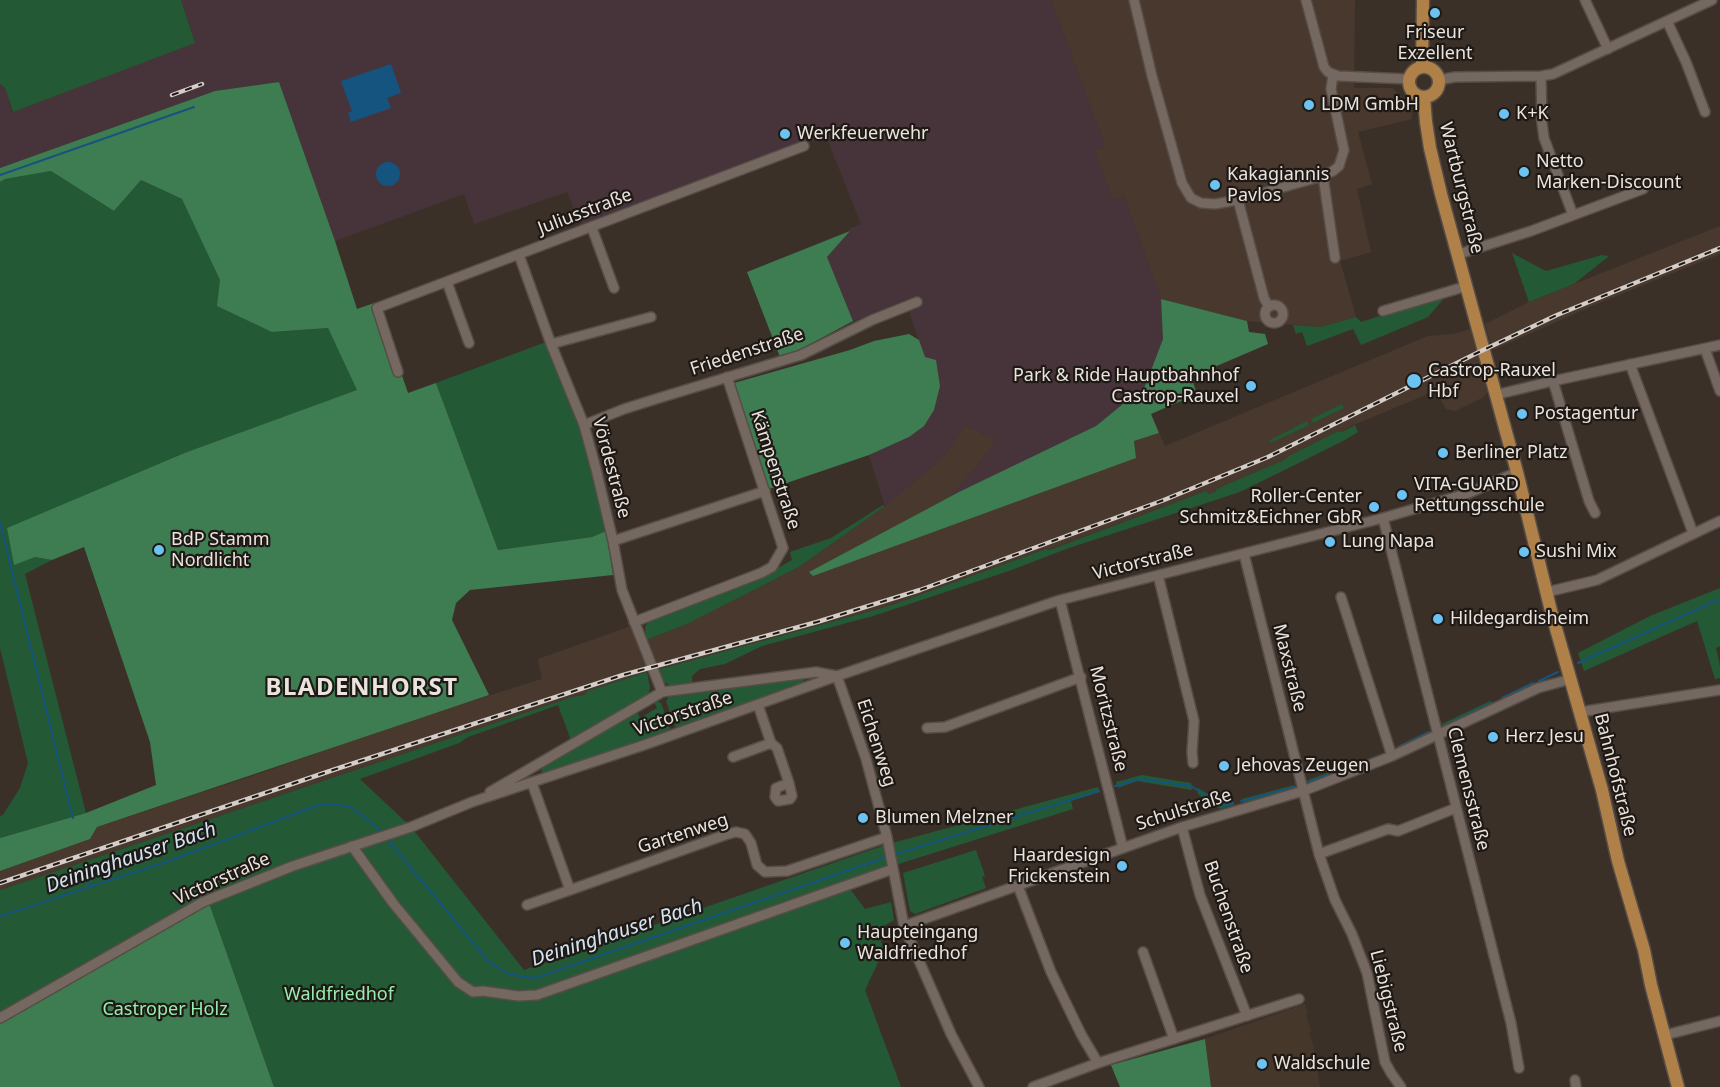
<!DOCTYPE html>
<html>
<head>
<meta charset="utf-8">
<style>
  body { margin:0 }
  canvas { display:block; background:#3b3028 }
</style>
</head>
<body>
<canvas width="1720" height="1087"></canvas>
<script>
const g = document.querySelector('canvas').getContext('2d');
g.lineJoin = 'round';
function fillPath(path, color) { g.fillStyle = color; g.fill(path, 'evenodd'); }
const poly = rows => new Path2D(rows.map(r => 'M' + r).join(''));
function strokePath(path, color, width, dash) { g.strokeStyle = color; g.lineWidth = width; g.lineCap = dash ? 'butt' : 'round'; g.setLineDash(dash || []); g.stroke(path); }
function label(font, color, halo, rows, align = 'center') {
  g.font = font + ' "Noto Sans",sans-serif'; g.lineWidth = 4.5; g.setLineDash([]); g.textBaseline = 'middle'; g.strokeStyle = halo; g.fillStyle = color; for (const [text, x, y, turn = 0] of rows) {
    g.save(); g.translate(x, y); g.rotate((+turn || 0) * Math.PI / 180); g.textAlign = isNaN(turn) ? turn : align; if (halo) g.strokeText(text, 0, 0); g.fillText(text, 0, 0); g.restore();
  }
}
const built = poly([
  [1051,0,1355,0,1354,88,1392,88,1411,106,1412,119,1358,132,1372,184,1357,189,1371,252,1340,261,1356,317,1321,327,1247,321,1161,299,1124,196,1112,199,1095,150,1105,146],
  [1720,226,1720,254,1592,306,1493,350,1485,324,1529,302],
  [1470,329,1487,391,1484,397,1455,411,1446,409,1435,389,1423,396,1351,426,1342,432,1336,432,1289,456,1284,460,1216,489,1215,492,1209,494,1206,491,1195,495,1049,550,1046,549,889,606,657,670,646,640,687,624,799,567,885,506,945,456,965,425,996,440,971,474,948,499,810,572,1136,457,1134,441,1159,433,1165,446,1428,336,1454,334],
  [631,626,647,672,588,691,584,695,572,697,0,890,0,871,90,839,97,827,258,774,421,717,542,679,538,659]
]);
const industrial = poly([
  [181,0,1051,0,1105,146,1095,150,1112,199,1124,196,1161,299,1163,339,1145,386,1096,426,948,499,971,474,996,440,965,425,945,456,885,506,869,455,909,437,925,358,905,300,853,321,827,257,850,231,849,229,861,224,826,136,581,226,567,192,474,224,464,194,335,241,279,82,215,91,0,168,0,84,5,88,12,112,195,43]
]);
const education = poly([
  [1305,1004,1308,1014,1306,1015,1311,1031,1309,1033,1313,1044,1320,1087,1211,1087,1205,1039]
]);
const green = poly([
  [0,0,181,0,195,43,13,112,5,88,0,84],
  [51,171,114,211,141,180,182,199,272,332,328,328,358,390,187,452,35,557,52,560,25,574,86,813,0,838,0,816,3,815,20,788,28,763,0,648,0,182,5,179],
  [1512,253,1546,271,1602,255,1609,256,1574,284,1529,302],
  [1447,295,1428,317,1361,345,1353,329,1307,346,1302,332,1296,334,1293,325,1321,327,1356,317,1361,322],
  [546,342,576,417,594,474,606,531,592,537,498,550,436,383],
  [1342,404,1344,408,1313,423,1311,419],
  [1307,421,1309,425,1271,443,1270,440],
  [1355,425,1358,432,1345,440,1240,492,1066,549,1009,571,873,616,762,646,725,664,700,669,692,676,692,684,671,686,663,681,657,670,889,606,1046,549,1050,550,1195,495,1206,491,1209,494,1215,492,1216,489,1284,460,1289,456,1336,432,1342,432],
  [883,505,885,506,799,567,687,624,646,640,645,627,648,622,654,618,765,575,792,560,790,552,831,538],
  [1720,588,1720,646,1716,648,1720,666,1720,678,1715,679,1697,621,1584,671,1578,653,1650,616],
  [647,672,650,688,648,695,571,740,558,705,468,737,459,743,360,779,411,827,524,970,885,845,1098,787,1100,792,1071,801,1073,809,889,867,850,889,865,909,891,902,894,920,877,930,884,950,865,990,901,1087,274,1087,209,903,0,1016,0,890,572,697,584,695,588,691],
  [801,678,804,681,802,684,677,728,675,726,666,701,669,697],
  [657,701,661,703,670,728,669,730,545,774,541,771,542,768,637,712,640,718,657,708,654,702],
  [1490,701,1492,705,1444,727,1442,724],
  [1349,765,1352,769,1315,783,1309,783,1308,780],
  [1142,775,1191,783,1192,790,1137,781,1118,788,1116,782],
  [1294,785,1295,788,1289,791,1250,802,1242,802,1242,799],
  [1198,788,1222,803,1233,801,1234,805,1220,809,1198,794],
  [976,850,985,876,982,877,986,888,915,914,910,911,903,873]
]);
const forest = poly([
  [279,82,335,241,357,309,377,302,408,393,436,383,498,550,592,537,606,531,613,575,470,590,456,603,452,620,489,695,97,827,90,839,0,871,0,838,86,813,156,785,150,742,84,547,52,560,35,557,14,565,7,528,187,452,357,390,328,328,272,332,217,306,220,280,182,199,141,180,114,211,51,171,5,179,0,182,0,168,215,91],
  [850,231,827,257,853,321,801,349,780,357,747,272],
  [1161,299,1247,321,1249,332,1265,334,1268,344,1191,377,1197,394,1151,414,1159,433,1134,441,1136,458,813,576,809,572,959,492,1096,426,1145,386,1163,339],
  [909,334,919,340,925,357,936,360,940,386,934,410,924,426,909,437,869,455,769,489,734,383,850,350,874,341],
  [209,903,274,1087,0,1087,0,1016],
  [1205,1039,1211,1087,1120,1087,1111,1065]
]);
const water = poly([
  [391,64,401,93,387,98,391,108,351,122,348,113,352,111,341,81],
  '376 174a12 12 0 1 1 24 0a12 12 0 1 1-24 0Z'
]);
const stream = poly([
  [0,175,194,107],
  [0,523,73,818],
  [1578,663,1720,599],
  [1539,681,1558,672],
  [1502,698,1533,683],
  [1442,727,1492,703],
  [1398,747,1429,732],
  [1360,763,1387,753],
  [1308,782,1350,767],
  [1115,786,1140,779,1191,786,1222,806,1233,803],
  [1241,801,1295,787],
  [387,839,489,962,509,974,532,978,541,976,887,857],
  [893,855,1099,791],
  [88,877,91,886],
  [0,916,166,862,316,806,330,804,350,807,375,825,381,833]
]);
const minor = poly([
  [1134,0,1152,76,1182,183,1191,198,1201,203,1215,204,1238,200,1323,176,1333,171,1339,166,1344,150,1331,89,1333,75],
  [1306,0,1324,67,1328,72,1338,76,1408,79],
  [1585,0,1608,49],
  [1667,21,1686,62,1705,112],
  [1541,76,1542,123,1544,138,1573,215],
  [1439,80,1455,77,1541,76,1553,74,1712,0],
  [1323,176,1335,258],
  [1238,200,1264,298,1269,307],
  [592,228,614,288],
  [1459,254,1531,231,1643,189],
  [519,255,551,344,584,425,596,469,613,541,622,590,662,692],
  [447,282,469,343],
  '1265 314a9 9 0 1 1 18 0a9 9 0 1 1-18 0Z',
  [1383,311,1467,286],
  [551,344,651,317],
  [1705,349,1720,391],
  [1630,364,1693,533],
  [398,372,377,308,804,146],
  [1553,381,1589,501,1595,513],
  [1495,395,1553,381,1720,345],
  [584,425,624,409,659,398,801,355,872,320,917,302],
  [1383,518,1511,1023,1519,1068],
  [613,541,765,491],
  [1244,554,1319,854,1335,900,1352,934,1367,973,1385,1062,1391,1073,1401,1087],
  [1158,575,1194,721,1192,752,1193,763],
  [1547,592,1597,580,1720,521],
  [1341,597,1392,756],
  [1060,600,1123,848],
  [634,622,761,573,772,567,783,548,727,377],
  [837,676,866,759,887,837,904,926,951,1034,979,1087],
  [758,705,771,743,777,748,789,783,776,788,775,797,778,801,790,799,792,796,789,783],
  [1580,712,1720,690],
  [927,728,945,727,1081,677],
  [733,757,771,743],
  [532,783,570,890,725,835,736,832,745,834,751,843,757,865,765,872,787,871,887,837],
  [490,792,662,692,816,672,837,676],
  [1182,827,1200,895,1247,1016],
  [352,846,393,903,458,982,473,992,483,991,518,996,537,995,893,869],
  [1319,854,1388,829,1398,831,1456,808],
  [1018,886,1051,972,1081,1034,1098,1063],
  [527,905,570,890],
  [904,926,1182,827,1303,791,1392,756,1538,688,1571,679],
  [1143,952,1174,1039],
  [0,1018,203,902,293,866,411,827,472,802,644,745,837,676,1060,600,1383,518,1469,493,1517,472],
  [1665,1035,1720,1021],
  [1575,1080,1576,1087],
  [1033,1087,1098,1063,1299,999]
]);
const major = poly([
  '1409 82a15 15 0 1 1 30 0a15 15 0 1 1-30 0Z',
  [1422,67,1423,0],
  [1424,98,1426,122,1430,148,1441,194,1517,472,1551,611,1602,790,1618,861,1644,950,1651,985,1678,1087]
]);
const rail = poly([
  [172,95,202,84],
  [0,883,333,770,623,675,817,622,920,590,1164,500,1268,457,1477,353,1557,315,1720,248]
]);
const markers = [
  [1435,13,6,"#6cc3f2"],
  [1309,105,6,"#6cc3f2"],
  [1504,114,6,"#6cc3f2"],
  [785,134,6,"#6cc3f2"],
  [1524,172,6,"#6cc3f2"],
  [1215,185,6,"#6cc3f2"],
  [1414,381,8,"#6cc3f2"],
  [1251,386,6,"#6cc3f2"],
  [1522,414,6,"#6cc3f2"],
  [1443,453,6,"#6cc3f2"],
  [1402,495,6,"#6cc3f2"],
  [1374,507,6,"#6cc3f2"],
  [1330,542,6,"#6cc3f2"],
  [159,550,6,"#6cc3f2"],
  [1524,552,6,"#6cc3f2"],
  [1438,619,6,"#6cc3f2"],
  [1493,737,6,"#6cc3f2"],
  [1224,766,6,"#6cc3f2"],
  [863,818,6,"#6cc3f2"],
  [1122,866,6,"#6cc3f2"],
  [845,943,6,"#6cc3f2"],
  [1262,1064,6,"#6cc3f2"]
];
const poiNames = [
  ["Friseur",1435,33,"center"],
  ["Exzellent",1435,54,"center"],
  ["LDM GmbH",1321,105],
  ["K+K",1516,114],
  ["Werkfeuerwehr",797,134],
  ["Netto",1536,162],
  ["Marken-Discount",1536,183],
  ["Kakagiannis",1227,175],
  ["Pavlos",1227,196],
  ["Castrop-Rauxel",1428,371],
  ["Hbf",1428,392],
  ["Park & Ride Hauptbahnhof",1239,376,"right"],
  ["Castrop-Rauxel",1239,397,"right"],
  ["Postagentur",1534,414],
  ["Berliner Platz",1455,453],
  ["VITA-GUARD",1414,485],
  ["Rettungsschule",1414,506],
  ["Roller-Center",1362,497,"right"],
  ["Schmitz&Eichner GbR",1362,518,"right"],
  ["BdP Stamm",171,540],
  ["Nordlicht",171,561],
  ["Lung Napa",1342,542],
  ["Sushi Mix",1536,552],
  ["Hildegardisheim",1450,619],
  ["Herz Jesu",1505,737],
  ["Jehovas Zeugen",1236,766],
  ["Blumen Melzner",875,818],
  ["Haardesign",1110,856,"right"],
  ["Frickenstein",1110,877,"right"],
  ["Haupteingang",857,933],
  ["Waldfriedhof",857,954],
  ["Waldschule",1274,1064]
];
const streetNames = [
  ["Wartburgstraße",1461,188,76],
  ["Juliusstraße",585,212,-21],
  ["Friedenstraße",747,352,-18],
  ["Vördestraße",611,468,75],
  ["Kämpenstraße",775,470,72],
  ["Victorstraße",1143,562,-14],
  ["Maxstraße",1289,668,76],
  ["Victorstraße",683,714,-19],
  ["Moritzstraße",1108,719,76],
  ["Eichenweg",876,743,72],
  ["Bahnhofstraße",1615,775,76],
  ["Clemensstraße",1468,789,76],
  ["Schulstraße",1184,810,-18],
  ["Gartenweg",683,834,-18],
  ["Victorstraße",222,879,-24],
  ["Buchenstraße",1228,917,71],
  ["Liebigstraße",1388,1001,76]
];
const parkNames = [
  ["Waldfriedhof",339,995],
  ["Castroper Holz",165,1010]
];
const waterNames = [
  ["Deininghauser Bach",131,858,-19],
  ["Deininghauser Bach",617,933,-18]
];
const districtNames = [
  ["BLADENHORST",362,688]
];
fillPath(built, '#49382d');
fillPath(industrial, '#47343b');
fillPath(education, '#453729');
fillPath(green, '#235935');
fillPath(forest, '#3e7c51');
fillPath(water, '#14547f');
strokePath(stream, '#14547f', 2);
strokePath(minor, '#564d46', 12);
strokePath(major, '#564d46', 15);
strokePath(minor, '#746860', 9);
strokePath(major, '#af8148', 12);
strokePath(rail, '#d5cdc8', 4.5);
strokePath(rail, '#1e1915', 2, [7]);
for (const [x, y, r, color] of markers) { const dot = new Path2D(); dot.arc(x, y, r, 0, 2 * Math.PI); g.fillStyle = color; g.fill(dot); strokePath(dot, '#1e1915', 2); }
label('18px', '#eae3de', '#1e1915', poiNames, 'left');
label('18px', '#eae3de', '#1e1915', streetNames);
label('18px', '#95eeae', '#1e1915', parkNames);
label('italic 20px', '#d3e3f1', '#1e1915', waterNames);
g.letterSpacing = '1.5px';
label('bold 24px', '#eae3de', '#1e1915', districtNames);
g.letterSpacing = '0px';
</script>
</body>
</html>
